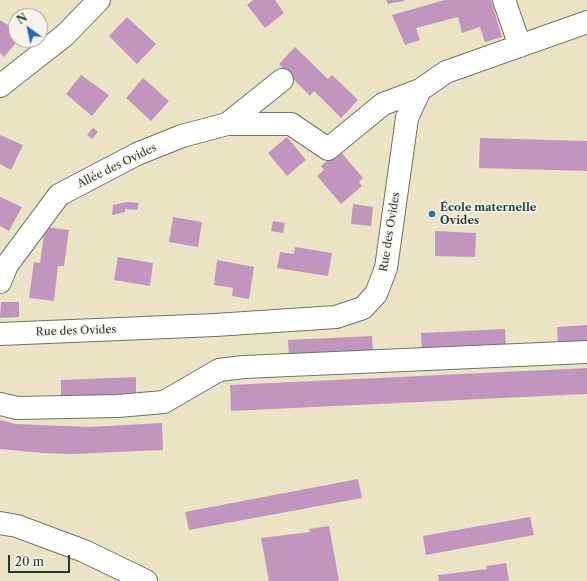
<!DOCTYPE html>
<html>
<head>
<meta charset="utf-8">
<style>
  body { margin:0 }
  #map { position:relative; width:587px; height:581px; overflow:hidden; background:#eae4c5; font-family:"Libre Caslon Text",serif }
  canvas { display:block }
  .north { position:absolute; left:8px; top:8px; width:40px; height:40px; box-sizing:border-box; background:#f7f3e8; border:1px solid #a1aaa0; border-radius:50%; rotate:327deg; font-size:11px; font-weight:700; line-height:16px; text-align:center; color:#1f3d34 }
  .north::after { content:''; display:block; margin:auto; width:14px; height:18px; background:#1f6fb2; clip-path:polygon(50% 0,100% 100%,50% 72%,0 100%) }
  .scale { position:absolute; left:8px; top:555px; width:62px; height:18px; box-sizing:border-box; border:2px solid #1f3d34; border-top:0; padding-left:5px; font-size:12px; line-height:14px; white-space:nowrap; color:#1f3d34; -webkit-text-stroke:3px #f7f3e8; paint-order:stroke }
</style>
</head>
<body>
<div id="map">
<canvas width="587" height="581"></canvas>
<div class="north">N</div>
<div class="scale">20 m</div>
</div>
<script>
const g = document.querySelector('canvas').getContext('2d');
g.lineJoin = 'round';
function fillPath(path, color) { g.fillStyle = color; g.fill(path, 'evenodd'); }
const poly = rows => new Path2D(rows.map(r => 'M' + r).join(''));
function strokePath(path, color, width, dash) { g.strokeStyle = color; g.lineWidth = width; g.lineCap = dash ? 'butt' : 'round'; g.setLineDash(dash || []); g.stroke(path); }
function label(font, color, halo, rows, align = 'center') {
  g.font = font + ' "Libre Caslon Text",serif'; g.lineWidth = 3; g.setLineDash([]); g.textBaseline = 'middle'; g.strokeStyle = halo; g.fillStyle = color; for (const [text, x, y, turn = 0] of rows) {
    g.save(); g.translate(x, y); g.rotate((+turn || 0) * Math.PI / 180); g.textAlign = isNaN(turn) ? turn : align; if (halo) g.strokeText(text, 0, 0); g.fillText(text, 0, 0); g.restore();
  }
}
const building = poly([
  [253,0,275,0,284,13,265,28,247,5],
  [386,0,404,0,404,1,388,4],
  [445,0,491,0,502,37,485,42,480,27,462,33,458,17,416,28,420,40,405,45,392,15],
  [127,17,156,44,137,64,109,36],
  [0,20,16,30,16,40,18,40,4,57,0,53],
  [295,47,328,79,332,75,358,100,341,118,314,91,310,96,279,64],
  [81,75,109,95,92,116,66,94],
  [143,78,169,101,151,121,126,98],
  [93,128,98,132,92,139,87,135],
  [0,135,23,145,11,170,0,164],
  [287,137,306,160,287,176,268,153],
  [480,138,587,141,587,171,479,168],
  [339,150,363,178,359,182,362,186,341,204,317,176,324,170,321,166],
  [0,197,22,207,9,231,0,226],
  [127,202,139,203,137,210,125,209,125,212,112,215,113,205],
  [353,204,373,207,371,226,351,224],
  [173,217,202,222,198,247,169,242],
  [273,221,285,223,283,233,271,231],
  [45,227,69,230,64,266,58,266,54,301,29,298,34,262,40,263],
  [435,231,476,233,475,257,435,256],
  [295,247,332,253,328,276,277,268,280,252,294,254],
  [118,257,153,263,150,286,114,280],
  [217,260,254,267,249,299,232,296,233,288,214,285],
  [1,302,19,302,19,317,0,318],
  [587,325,587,343,558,345,557,327],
  [505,329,506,347,422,351,421,333],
  [372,336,373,354,289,359,288,340],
  [587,368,587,394,231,411,230,385],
  [136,377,136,396,61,399,61,380],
  [0,420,16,424,89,427,162,423,163,450,72,454,43,453,0,449],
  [358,479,362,498,189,530,185,512],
  [530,517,534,535,426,555,423,536],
  [329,526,339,581,269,581,261,538,310,532,309,529],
  [506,563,509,581,439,581,438,575,487,569,486,566]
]);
const minor = poly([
  [504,0,520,46],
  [0,86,65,35,99,0],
  [227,124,282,80],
  [0,282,7,265,59,195,137,154,182,136,227,124,291,124,328,149,383,104,420,90],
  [0,334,215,325,336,317,363,308,376,294,386,268,407,118,420,90,446,72,587,22],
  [0,404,17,408,118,406,164,402,219,370,244,367,587,352],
  [0,523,17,526,84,551,146,581]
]);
const markers = [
  [432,214,4,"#1f6fb2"]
];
const streetNames = [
  ["Allée des Ovides",117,166,-26],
  ["Rue des Ovides",390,232,-81],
  ["Rue des Ovides",76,331,-2]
];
const poiNames = [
  ["École maternelle",440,208],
  ["Ovides",440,221]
];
fillPath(building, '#c096be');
strokePath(minor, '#667767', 24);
strokePath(minor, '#fff', 22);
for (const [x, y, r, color] of markers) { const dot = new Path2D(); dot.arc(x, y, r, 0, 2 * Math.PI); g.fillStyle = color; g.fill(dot); strokePath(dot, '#f7f3e8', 1.5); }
label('11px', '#1f3d34', '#f7f3e8', streetNames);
label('bold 11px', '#1f3d34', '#f7f3e8', poiNames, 'left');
</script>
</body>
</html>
